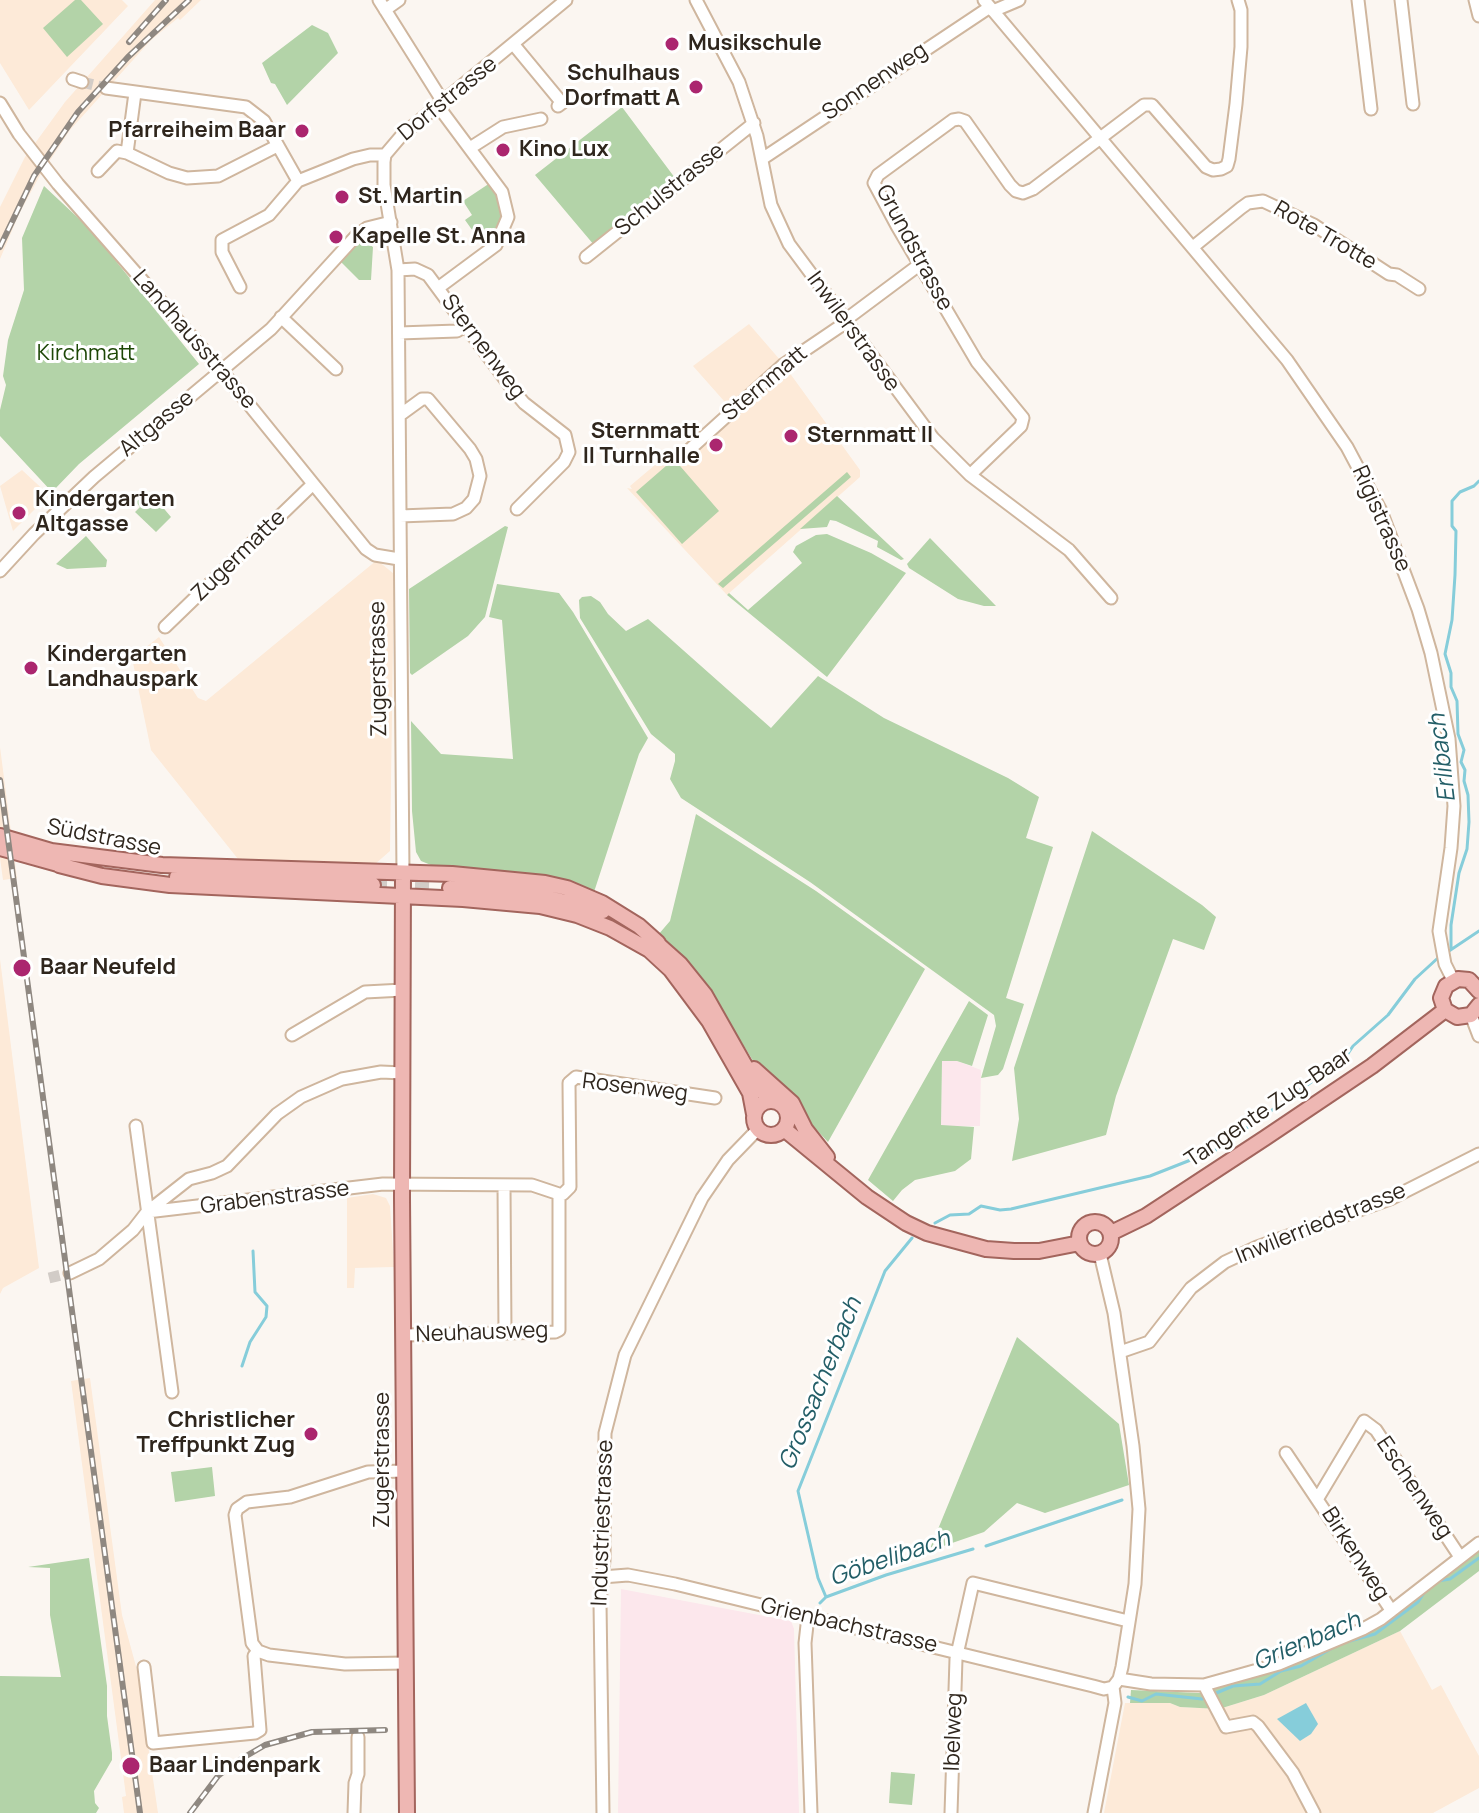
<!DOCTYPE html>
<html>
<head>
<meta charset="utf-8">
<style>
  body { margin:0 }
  canvas { display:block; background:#fbf6f1 }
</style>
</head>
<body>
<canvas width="1479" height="1813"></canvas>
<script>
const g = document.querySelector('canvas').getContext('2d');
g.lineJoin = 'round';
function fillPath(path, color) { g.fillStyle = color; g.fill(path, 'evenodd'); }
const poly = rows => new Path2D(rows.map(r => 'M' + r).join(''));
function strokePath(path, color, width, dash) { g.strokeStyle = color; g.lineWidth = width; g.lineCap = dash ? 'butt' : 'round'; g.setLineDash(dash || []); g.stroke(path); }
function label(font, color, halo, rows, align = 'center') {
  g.font = font + ' Manrope,sans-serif'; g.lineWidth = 6; g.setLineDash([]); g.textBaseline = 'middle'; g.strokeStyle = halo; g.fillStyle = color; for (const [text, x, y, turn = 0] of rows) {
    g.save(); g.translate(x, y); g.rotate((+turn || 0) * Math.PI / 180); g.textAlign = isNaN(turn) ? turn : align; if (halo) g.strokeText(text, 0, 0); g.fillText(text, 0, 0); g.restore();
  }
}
const built = poly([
  [0,0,122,0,128,6,29,110,0,63],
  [155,0,201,0,180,20,178,18,151,40,70,130,39,177,19,214,0,259,0,207,25,157,65,102],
  [749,324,781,361,860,470,860,477,727,595,627,488,632,489,630,486,668,454,687,448,716,421,724,401,693,366],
  [22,470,49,495,13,531,0,486],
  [377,560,394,574,390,851,374,865,238,859,151,750,132,658,159,637,198,698,206,701],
  [0,747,17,878,3,880,0,858],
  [0,959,39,1268,3,1288,0,1294],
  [373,1194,386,1198,390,1206,394,1267,355,1268,354,1288,347,1288,347,1198],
  [90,1378,122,1615,137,1670,158,1813,124,1813,122,1797,126,1796,71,1381],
  [1400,1631,1432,1690,1441,1685,1479,1756,1479,1788,1433,1813,1104,1813,1125,1703,1170,1703,1180,1707,1219,1709,1264,1695]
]);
const industrial = poly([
  [942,1060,957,1061,981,1070,980,1126,941,1126],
  [621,1589,791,1621,794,1629,799,1813,618,1813]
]);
const green = poly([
  [75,0,81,0,103,24,67,57,43,28],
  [312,25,328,33,338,53,287,105,275,84,271,83,262,63],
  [622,107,675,178,594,245,535,175],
  [490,183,500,199,503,218,497,235,485,248,465,220,472,215,463,201],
  [44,186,90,229,199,364,79,464,52,492,0,436,0,410,6,385,3,376,8,340,24,290,22,238],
  [361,238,373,247,371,280,359,280,338,259],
  [674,459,719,511,682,544,636,492],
  [847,472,851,477,723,588,718,584],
  [149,491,171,517,156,532,135,512,140,507,136,502],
  [837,496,904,559,901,560,877,547,878,541,836,521,830,520,827,527,800,529],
  [505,526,508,527,485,617,468,636,412,675,410,673,409,589],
  [827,534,871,553,906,573,827,677,727,595,729,593,748,610,802,563,793,552,796,546,816,535],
  [86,536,107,560,106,567,67,569,56,564],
  [930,538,996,606,984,606,958,599,909,568,907,564],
  [497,584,559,593,573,612,648,738,639,754,594,892,543,877,496,870,436,867,421,861,416,852,412,811,411,721,441,754,513,759,502,620,489,617],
  [591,596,600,602,608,614,626,631,648,619,771,728,818,676,884,718,1008,778,1039,797,1026,838,1053,847,1006,998,1024,1004,1003,1069,998,1075,981,1078,996,1026,994,1015,810,882,681,798,670,779,675,761,675,754,651,734,580,618,579,600,582,597],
  [696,814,816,891,925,969,828,1142,755,1064,713,996,681,956,658,935,670,921],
  [1092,831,1202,905,1216,917,1204,950,1173,939,1116,1096,1106,1135,1012,1161,1019,1119,1014,1068],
  [969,1001,988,1015,972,1066,957,1061,942,1061,941,1125,974,1127,971,1159,955,1171,915,1180,902,1190,893,1201,868,1180],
  [1017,1337,1119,1424,1129,1485,1045,1513,1017,1503,984,1532,929,1551],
  [212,1467,215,1496,175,1502,171,1472],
  [1479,1549,1479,1571,1400,1631,1264,1695,1219,1709,1180,1707,1170,1703,1130,1703,1131,1690,1200,1693,1300,1661,1393,1617],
  [89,1558,107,1686,107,1716,112,1753,112,1760,94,1791,95,1803,99,1808,96,1813,0,1813,0,1676,61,1677,50,1615,50,1568,28,1567],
  [891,1772,915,1774,912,1805,889,1803]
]);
const water = poly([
  [1306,1703,1318,1724,1311,1734,1300,1741,1277,1719]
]);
const stream = poly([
  [1451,948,1451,925,1459,873,1467,849,1469,822,1468,795,1464,781,1465,770,1461,762,1464,750,1458,734,1457,701,1451,687,1451,673,1445,654,1452,620,1455,575,1456,531,1452,526,1452,501,1460,492,1474,486,1479,481],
  [1446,953,1479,931],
  [935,1223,950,1215,969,1214,981,1206,1000,1210,1011,1209,1150,1176,1216,1150,1345,1058,1353,1046,1388,1015,1415,979,1439,957],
  [242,1366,250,1342,266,1317,267,1306,255,1292,253,1251],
  [986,1546,1122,1500],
  [1438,1581,1450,1579,1479,1558],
  [826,1597,818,1578,798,1491,885,1271,912,1238],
  [820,1603,826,1597,886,1575,973,1549],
  [1343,1643,1375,1634,1418,1602,1426,1590],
  [1128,1697,1142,1701,1156,1694,1202,1699,1233,1686,1260,1684,1281,1671,1301,1666,1336,1646]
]);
const minorTunnel = poly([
  [82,82,106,88],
  [49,1278,70,1273]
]);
const majorTunnel = poly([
  [373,885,434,887]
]);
const minor = poly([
  [379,0,443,102],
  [696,0,739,82,757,136,771,205,789,244,933,438,970,475,1069,550,1111,598],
  [984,0,1287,360,1347,447,1381,511,1418,609,1431,653,1449,739,1454,806,1451,848,1439,931,1445,964,1453,980],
  [1358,0,1371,109],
  [1401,0,1413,104],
  [1475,0,1479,16],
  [385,10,399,0],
  [993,11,1019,0],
  [514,45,562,103,558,106],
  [73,79,82,82],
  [106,88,246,107,264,121,298,181],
  [135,93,127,153,169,173,187,178,218,176,277,146],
  [0,103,19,134,58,184,221,370,366,549,375,555,399,559],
  [470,148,503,127,541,119],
  [762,159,990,7],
  [98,171,117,151,127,153],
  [1193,247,1241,208,1248,203,1263,201,1314,225,1389,274,1397,275,1419,289],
  [586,257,754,123],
  [398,270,415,269,428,275,513,390,524,403,565,435,569,452,564,462,517,509],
  [240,287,222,252,222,240,269,215,298,181,353,159,370,155,385,155],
  [438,288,496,245,508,217,502,192,438,106],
  [281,317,336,369],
  [844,321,919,265],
  [399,333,457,331,465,326],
  [400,415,422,399,428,399,470,449,476,459,480,476,474,499,466,508,453,514,400,516],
  [688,451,783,365,845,323],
  [970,475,1021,426,1023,418,977,362,897,226,874,183,878,175,953,120,959,119,965,121,1010,185,1016,191,1023,193,1033,189,1144,105,1152,105,1206,167,1213,170,1221,169,1227,166,1229,159,1236,104,1241,47,1241,10,1238,0],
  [0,571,34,534,94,477,271,329,356,236,367,228,391,222],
  [165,627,313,484],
  [403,873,398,270,384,185,384,162,385,155,402,135,566,0],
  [1471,1015,1479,1036],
  [292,1035,365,992,403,990],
  [136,1126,172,1392],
  [504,1185,505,1333],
  [559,1194,563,1194,570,1187,569,1083,576,1077,715,1098],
  [147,1212,383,1184,532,1185,559,1194],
  [70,1273,99,1259,133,1230,147,1212,189,1179,212,1173,227,1166,277,1114,301,1097,342,1079,381,1072,403,1073],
  [405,1335,555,1332,559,1330,559,1194],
  [1120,1352,1149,1342,1191,1288,1225,1262,1257,1247,1390,1199,1479,1154],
  [1286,1453,1391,1610],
  [1318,1498,1364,1421,1376,1430,1460,1557],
  [602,1577,628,1575,675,1584,1093,1686,1104,1689,1113,1687,1119,1679,1122,1667,1135,1584,1139,1509,1133,1446,1114,1313,1100,1254],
  [808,1616,805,1643,811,1813],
  [258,1651,252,1643,235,1515,237,1509,247,1502,290,1497,368,1472,404,1471],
  [144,1667,153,1743,255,1733,260,1730,254,1656,258,1651,269,1655,345,1664,406,1663],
  [1119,1679,1151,1684,1204,1685,1279,1664,1363,1629,1381,1619,1479,1543],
  [1204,1685,1226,1727,1253,1722,1258,1726,1293,1773,1314,1813],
  [354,1813,355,1783,358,1774,358,1737],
  [603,1813,600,1603,604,1560,605,1433,625,1355,702,1198,728,1160,758,1129],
  [951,1813,956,1659,973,1583,1128,1621],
  [1094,1813,1115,1703,1113,1687]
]);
const major = poly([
  [0,836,58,853],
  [0,848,65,866],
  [51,851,162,865,452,874,545,883,567,888,602,903,639,926,658,943],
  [59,865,102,876,170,885,463,899,540,906,577,915,610,928,651,951],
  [403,873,402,1198,407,1813],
  [177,877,373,885],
  [450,888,540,896,603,911],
  [652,939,680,964,705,995,752,1078,770,1101],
  [645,946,671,970,709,1021,750,1093,754,1114],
  [1479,991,1469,980,1458,979,1446,986,1441,998,1445,1010,1457,1017,1471,1015,1479,1005],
  [754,1069,792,1103,805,1129,827,1157],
  '754 1118a17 17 0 1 1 34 0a17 17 0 1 1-34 0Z',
  [784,1129,867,1197,906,1223,927,1233,986,1249,1014,1251,1039,1251,1080,1243],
  '1079 1238a16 16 0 1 1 32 0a16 16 0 1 1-32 0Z',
  [1111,1233,1146,1216,1265,1138,1372,1066,1445,1010]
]);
const rail = poly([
  [129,42,166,0],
  [0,247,34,176,78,112,128,57,189,0],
  [0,780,140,1813],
  [190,1813,218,1776,236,1762,265,1745,312,1732,385,1730]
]);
const markers = [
  [672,44,8,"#ab266f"],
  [696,87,8,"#ab266f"],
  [302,131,8,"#ab266f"],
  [503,150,8,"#ab266f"],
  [342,197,8,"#ab266f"],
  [336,237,8,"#ab266f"],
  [791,436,8,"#ab266f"],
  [716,445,8,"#ab266f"],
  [19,513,8,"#ab266f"],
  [31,668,8,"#ab266f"],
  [22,968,10,"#ab266f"],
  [311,1434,8,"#ab266f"],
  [131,1766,10,"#ab266f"]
];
const poiNames = [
  ["Musikschule",688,44],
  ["Schulhaus",680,74,"right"],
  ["Dorfmatt A",680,99,"right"],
  ["Pfarreiheim Baar",286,131,"right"],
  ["Kino Lux",519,150],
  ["St. Martin",358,197],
  ["Kapelle St. Anna",352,237],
  ["Sternmatt",700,432,"right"],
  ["II Turnhalle",700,457,"right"],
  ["Sternmatt II",807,436],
  ["Kindergarten",35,500],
  ["Altgasse",35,525],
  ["Kindergarten",47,655],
  ["Landhauspark",47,680],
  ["Baar Neufeld",40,968],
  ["Christlicher",295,1421,"right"],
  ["Treffpunkt Zug",295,1446,"right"],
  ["Baar Lindenpark",149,1766]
];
const streetNames = [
  ["Sonnenweg",875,82,-34],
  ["Dorfstrasse",448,99,-39],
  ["Schulstrasse",670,190,-39],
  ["Rote Trotte",1325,236,30],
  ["Grundstrasse",914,248,62],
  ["Inwilerstrasse",853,332,54],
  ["Landhausstrasse",194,340,49],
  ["Sternenweg",483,347,53],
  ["Sternmatt",765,384,-40],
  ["Altgasse",157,424,-40],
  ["Rigistrasse",1381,519,66],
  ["Zugermatte",239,556,-44],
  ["Zugerstrasse",379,669,-91],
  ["Südstrasse",104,838,11],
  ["Rosenweg",635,1088,7],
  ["Tangente Zug-Baar",1269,1108,-34],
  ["Grabenstrasse",275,1198,-7],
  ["Inwilerriedstrasse",1321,1224,-22],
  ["Neuhausweg",482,1333,-2],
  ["Zugerstrasse",383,1460,-90],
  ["Eschenweg",1414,1488,56],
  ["Industriestrasse",603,1523,-88],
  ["Birkenweg",1355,1554,57],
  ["Grienbachstrasse",849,1626,13],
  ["Ibelweg",954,1732,-88]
];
const parkNames = [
  ["Kirchmatt",86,354]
];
const waterNames = [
  ["Erlibach",1443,758,-97],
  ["Grossacherbach",821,1384,-68],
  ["Göbelibach",890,1559,-19],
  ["Grienbach",1307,1642,-23]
];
fillPath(built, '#fdead8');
fillPath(industrial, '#fce7ec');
fillPath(green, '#b3d3a8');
fillPath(water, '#86cdda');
strokePath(stream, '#86cdda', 3);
strokePath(minorTunnel, '#d2ccc7', 11, [11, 5.5]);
strokePath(majorTunnel, '#d2ccc7', 14, [14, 7]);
strokePath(minor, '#cfb69e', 15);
strokePath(major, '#a3655d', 18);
strokePath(minor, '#fff', 11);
strokePath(major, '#eeb7b3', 14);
strokePath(rail, '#8f8881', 6);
strokePath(rail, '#fff', 3, [9]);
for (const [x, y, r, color] of markers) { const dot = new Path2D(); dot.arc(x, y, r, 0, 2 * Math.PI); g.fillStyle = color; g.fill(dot); strokePath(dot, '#fff', 3); }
label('bold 22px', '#2f261d', '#fff', poiNames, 'left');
label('22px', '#2f261d', '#fff', streetNames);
label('22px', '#1d4706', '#fff', parkNames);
label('italic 24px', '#235e67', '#fff', waterNames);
</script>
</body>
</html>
